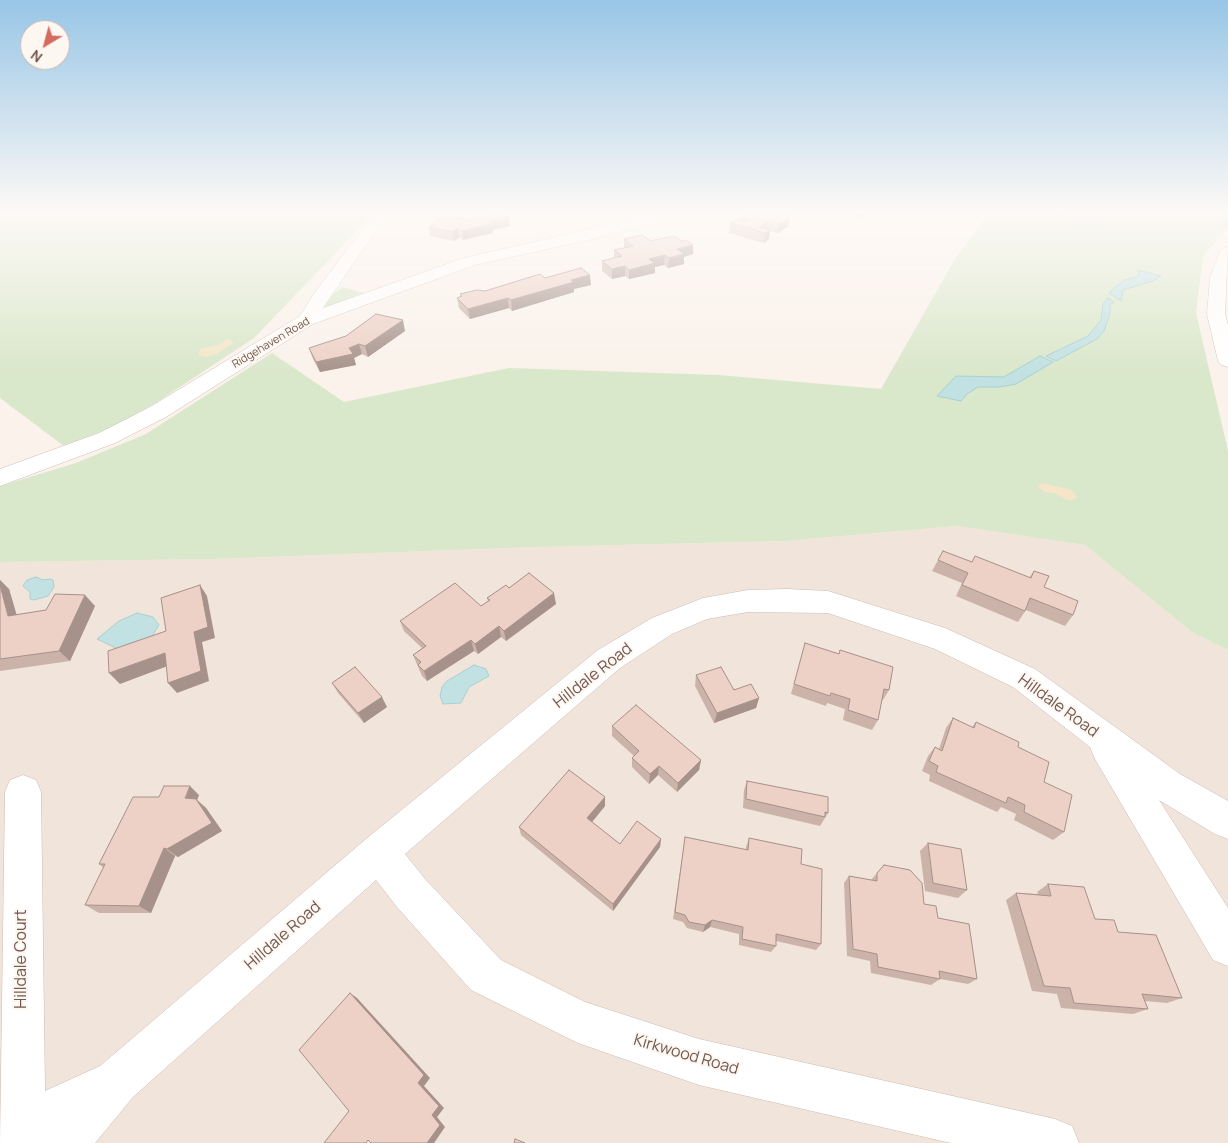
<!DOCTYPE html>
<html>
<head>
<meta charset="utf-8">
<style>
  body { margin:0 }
  #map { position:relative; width:1228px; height:1143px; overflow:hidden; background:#faf2eb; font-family:Manrope,sans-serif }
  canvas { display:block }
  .north { position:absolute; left:20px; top:20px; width:50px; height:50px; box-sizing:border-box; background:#fdf7f1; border:1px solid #c6b7b1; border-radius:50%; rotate:217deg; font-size:14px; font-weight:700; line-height:20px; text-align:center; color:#735850 }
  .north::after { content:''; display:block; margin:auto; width:18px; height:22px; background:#d56b5f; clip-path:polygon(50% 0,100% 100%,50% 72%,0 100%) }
</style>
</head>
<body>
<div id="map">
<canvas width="1228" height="1143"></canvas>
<div class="north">N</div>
</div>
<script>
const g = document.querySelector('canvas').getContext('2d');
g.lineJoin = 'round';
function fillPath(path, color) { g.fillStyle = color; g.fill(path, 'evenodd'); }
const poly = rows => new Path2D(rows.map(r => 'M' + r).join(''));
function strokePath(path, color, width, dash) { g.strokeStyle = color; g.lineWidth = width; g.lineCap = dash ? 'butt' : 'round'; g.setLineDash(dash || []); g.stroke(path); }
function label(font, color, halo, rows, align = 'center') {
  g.font = font + ' Manrope,sans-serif'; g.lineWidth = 4; g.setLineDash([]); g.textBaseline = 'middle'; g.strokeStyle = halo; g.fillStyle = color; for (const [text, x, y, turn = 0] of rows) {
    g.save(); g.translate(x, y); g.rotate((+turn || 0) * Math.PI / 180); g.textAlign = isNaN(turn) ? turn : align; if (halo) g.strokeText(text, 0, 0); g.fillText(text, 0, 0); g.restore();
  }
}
const residential = poly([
  [957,526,1085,545,1192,632,1228,650,1228,1143,0,1143,0,562,214,559,535,547,785,541]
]);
const green = poly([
  [0,214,373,214,254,338,157,402,113,427,64,446,0,398],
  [988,214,1228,214,1228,228,1203,256,1196,313,1228,451,1228,650,1192,632,1085,545,957,526,785,541,535,547,214,559,0,562,0,486,76,463,146,434,272,353,344,402,509,368,718,375,881,389,956,257],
  [343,287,363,293,329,307,322,308,327,298]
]);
const sand = poly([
  [228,339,234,343,216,354,206,357,198,355,200,349,218,345],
  [1042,483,1068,489,1074,492,1077,498,1070,501,1054,493,1044,492,1037,486]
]);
const water = poly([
  [1057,214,1101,214,1102,219,1093,227,1085,228,1057,214],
  [1138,270,1161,276,1153,281,1123,290,1121,301,1109,293,1124,280,1139,276,1138,270],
  [1108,298,1114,302,1110,305,1110,313,1104,331,1097,339,1056,361,1046,356,1088,336,1101,320,1103,304,1108,298],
  [1040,356,1053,362,1016,384,1000,387,978,387,967,394,961,401,937,396,956,376,1004,377,1040,356],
  [36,577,43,580,50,579,53,580,54,587,48,596,34,600,30,599,30,592,23,586,27,580,36,577],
  [137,613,153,617,159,625,152,636,136,647,122,651,97,639,119,621,137,613],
  [474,665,486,669,489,676,469,687,461,703,443,704,440,696,442,687,447,681,474,665]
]);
const minor = poly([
  [378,214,393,214,377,229,323,308,464,258,656,214,679,214,677,217,593,239,475,265,313,324,166,417,115,443,0,486,0,469,99,433,150,407,300,316,313,295,367,223,378,214],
  [1228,246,1225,314,1228,325,1228,367,1221,365,1218,361,1207,314,1210,278,1220,251,1228,246],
  [787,589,828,591,945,628,1035,669,1180,774,1228,801,1228,839,1215,834,1159,800,1228,908,1228,966,1213,960,1095,759,1090,747,1013,687,935,649,828,613,748,612,707,619,672,634,620,668,405,854,425,879,501,960,585,1002,699,1039,1055,1119,1072,1126,1079,1143,951,1143,699,1085,578,1043,471,990,397,907,376,880,133,1097,95,1143,0,1143,5,792,10,780,23,775,36,780,41,792,45,1091,100,1066,366,839,598,650,652,618,703,598,748,590,787,589]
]);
const wall = poly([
  [491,214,505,214,510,226,492,230,493,233,463,240,460,237,454,241,430,236,429,227,467,220,491,215],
  [563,214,581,214,575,216],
  [741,214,788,214,787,216,788,226,778,233,770,231,769,239,764,243,729,233,730,223,740,219],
  [844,214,869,214,862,218],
  [624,239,651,241,693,254,684,257,684,264,668,268,664,265,655,267,655,273,629,279,625,276,612,279,602,271,602,261,614,258,614,250,624,248],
  [545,278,591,285,574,289,574,292,512,311,509,308,470,319,459,308,457,298,461,297,460,294,485,291],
  [405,331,368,357,362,354,354,358,356,365,320,372,313,359,309,348],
  [943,551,972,562,975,556,1029,578,1034,571,1044,587,1073,615,1065,626,1026,610,1018,622,956,596,962,583,932,571],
  [0,580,9,589,16,615,95,606,70,661,0,671],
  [509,588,556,604,506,641,501,637,478,654,474,651,427,681,422,676,413,655,422,648,404,631,400,621,481,606,488,601,487,598],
  [805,643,839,654,840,650,889,690,883,700,882,700,878,720,872,730,843,720,845,709,827,703,826,706,791,694,802,654],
  [696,675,759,698,756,708,714,723,695,686],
  [332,683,387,707,364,723,338,693],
  [953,718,972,727,976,722,1018,747,1044,782,1064,832,1053,840,1014,820,1016,814,1001,807,997,812,929,781,930,775,922,771,928,756,935,747,939,749,946,728],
  [612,726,701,760,699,770,677,792,658,775,649,784,632,767,632,758,634,756,612,736],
  [747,781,828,813,820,826,743,808,744,790],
  [199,795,197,800,206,808,222,831,178,857,175,856,151,913,99,913,85,905,104,868,99,864,159,797],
  [605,797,605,806,592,822,620,844,661,839,660,847,613,911,521,835,519,827],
  [685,837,746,850,746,847,749,838,801,864,821,944,816,950,776,941,776,946,771,952,739,945,739,934,710,927,703,932,687,928,683,922,673,919],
  [928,843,967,890,958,898,925,891,920,851],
  [884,865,938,918,977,979,968,984,940,979,931,985,871,973,870,961,847,956,844,883,849,876,871,880],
  [1048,884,1095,919,1118,932,1182,998,1167,1003,1145,1001,1148,1009,1133,1014,1061,1008,1057,994,1032,991,1006,900,1016,893,1038,894,1037,892]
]);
const shadedWall = poly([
  [574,214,581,214,575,216],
  [863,214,869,214,862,218],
  [790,216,788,226,778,233,780,224],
  [509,217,510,226,492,230,493,233,463,240,462,231,489,222],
  [769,221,767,230,760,227],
  [458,228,460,237,454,241,452,232],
  [770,230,769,239,764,243,765,233],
  [693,245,693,254,684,257,684,264,668,268,669,258,677,249],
  [665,255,664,265,655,267,655,273,629,279,629,270,649,259],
  [625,266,625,276,612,279,612,269],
  [590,275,591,285,574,289,574,292,512,311,511,300,571,280],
  [508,298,509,308,470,319,468,309],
  [403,320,405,331,368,357,365,346],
  [359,344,362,354,354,358,356,365,320,372,316,362],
  [0,580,9,589,20,626,8,616,0,585],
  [200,585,207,596,215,638,202,642,209,681,177,693,168,683,194,632],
  [554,593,556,604,506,641,504,631],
  [85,595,95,606,70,661,59,651],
  [499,626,501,637,478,654,475,644],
  [471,640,474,651,427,681,424,671],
  [165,653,173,664,120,684,109,673],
  [382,697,387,707,364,723,358,713],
  [759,698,756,708,714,723,717,713],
  [701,760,699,770,677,792,678,783],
  [659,766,658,775,649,784,650,774],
  [190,786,199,795,197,800,206,808,222,831,178,857,167,849],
  [605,797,605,806,588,827,587,818],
  [661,839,660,847,613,911,613,904],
  [164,848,175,856,151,913,139,906],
  [712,920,710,927,703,932,705,925],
  [350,993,357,998,430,1078,424,1086,444,1108,437,1117,445,1127,434,1143,427,1143,432,1115,418,1083]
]);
const building = poly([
  [493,214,505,214,509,217,489,222,492,224,462,231,458,228,452,232,429,227,446,215,467,220,493,214],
  [741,214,759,214,766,216,769,214,779,214,790,216,780,224,769,221,760,227,770,230,765,233,730,223,737,219,746,221,750,219,741,214],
  [642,235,651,241,674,236,681,241,686,240,693,245,677,249,684,254,669,258,665,255,649,259,655,263,629,270,625,266,612,269,602,261,622,256,614,250,633,246,624,239,642,235],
  [581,268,590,275,571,280,574,282,511,300,508,298,468,309,457,298,462,296,460,294,477,290,485,291,540,274,545,278,581,268],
  [376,314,403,320,365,346,359,344,349,348,353,354,316,362,309,348,346,336,376,314],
  [943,551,972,562,975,556,1031,578,1034,571,1049,576,1044,587,1078,601,1073,615,1030,598,1025,611,962,585,968,573,938,560,943,551],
  [529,573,554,593,504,631,499,626,475,644,471,640,424,671,418,665,421,662,413,655,426,646,400,621,455,583,481,606,490,600,487,598,506,585,509,588,529,573],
  [0,585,8,616,46,610,55,594,85,595,59,651,0,659,0,585],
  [200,585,208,627,194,632,201,671,168,683,165,653,109,673,108,651,166,631,161,598,200,585],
  [805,643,839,654,840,650,893,667,889,690,884,689,878,720,848,710,850,699,831,693,830,696,794,684,805,643],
  [355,667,382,697,358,713,332,683,355,667],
  [721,667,734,690,751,684,759,698,717,713,696,675,721,667],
  [636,705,701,760,678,783,659,766,650,774,632,758,639,751,612,726,636,705],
  [953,718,974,728,976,722,1019,742,1018,747,1049,762,1044,782,1072,795,1064,832,1024,812,1025,805,1008,797,1006,803,936,772,938,766,929,761,935,747,942,751,953,718],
  [569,770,605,797,587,818,620,844,637,821,661,839,613,904,519,827,569,770],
  [747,781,828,797,828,813,825,812,825,817,746,799,747,781],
  [164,786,190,786,185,798,196,799,212,823,167,849,164,848,139,906,85,905,105,864,99,864,133,797,159,797,164,786],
  [685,837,748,850,749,838,802,849,801,864,822,869,821,944,776,934,776,946,742,939,743,927,712,920,705,925,689,922,685,915,675,912,685,837],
  [928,843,961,849,967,890,933,883,928,843],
  [884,865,910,870,922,883,924,904,936,906,938,918,969,924,977,979,939,971,940,979,878,967,877,954,853,949,849,876,877,881,877,873,884,865],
  [1048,884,1084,887,1095,919,1114,920,1118,932,1156,935,1182,998,1142,994,1148,1009,1074,1003,1070,988,1044,986,1016,893,1051,896,1048,884],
  [350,993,424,1075,418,1083,439,1106,432,1115,440,1125,427,1143,371,1143,368,1140,366,1143,324,1143,349,1111,299,1050,350,993],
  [515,1139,525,1143,514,1143,515,1139]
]);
const farStreetnames = [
  ["Ridgehaven Road",271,343,-31]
];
const nearStreetnames = [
  ["Hilldale Road",593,676,-38],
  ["Hilldale Road",1058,706,36],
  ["Hilldale Road",283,936,-41],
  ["Hilldale Court",22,959,-90],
  ["Kirkwood Road",686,1055,16]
];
fillPath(residential, '#f1e4da');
fillPath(green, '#d9e7ca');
fillPath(sand, '#f5e6ca');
fillPath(water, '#c1e1e2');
strokePath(water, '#a8d1d3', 1);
strokePath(minor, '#cebcb4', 1);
fillPath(minor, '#fff');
fillPath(wall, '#ccb3aa');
fillPath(shadedWall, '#a6928b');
fillPath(building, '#edd0c6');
strokePath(building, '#a6928b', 1);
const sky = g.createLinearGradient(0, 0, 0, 374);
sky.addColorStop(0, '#98c6e6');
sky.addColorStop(0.57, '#fdf9f6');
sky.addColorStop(1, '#fdf9f600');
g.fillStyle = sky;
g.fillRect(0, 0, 1228, 374);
label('11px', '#735850', '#fdf7f1', farStreetnames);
label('16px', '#735850', '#fdf7f1', nearStreetnames);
</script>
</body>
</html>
